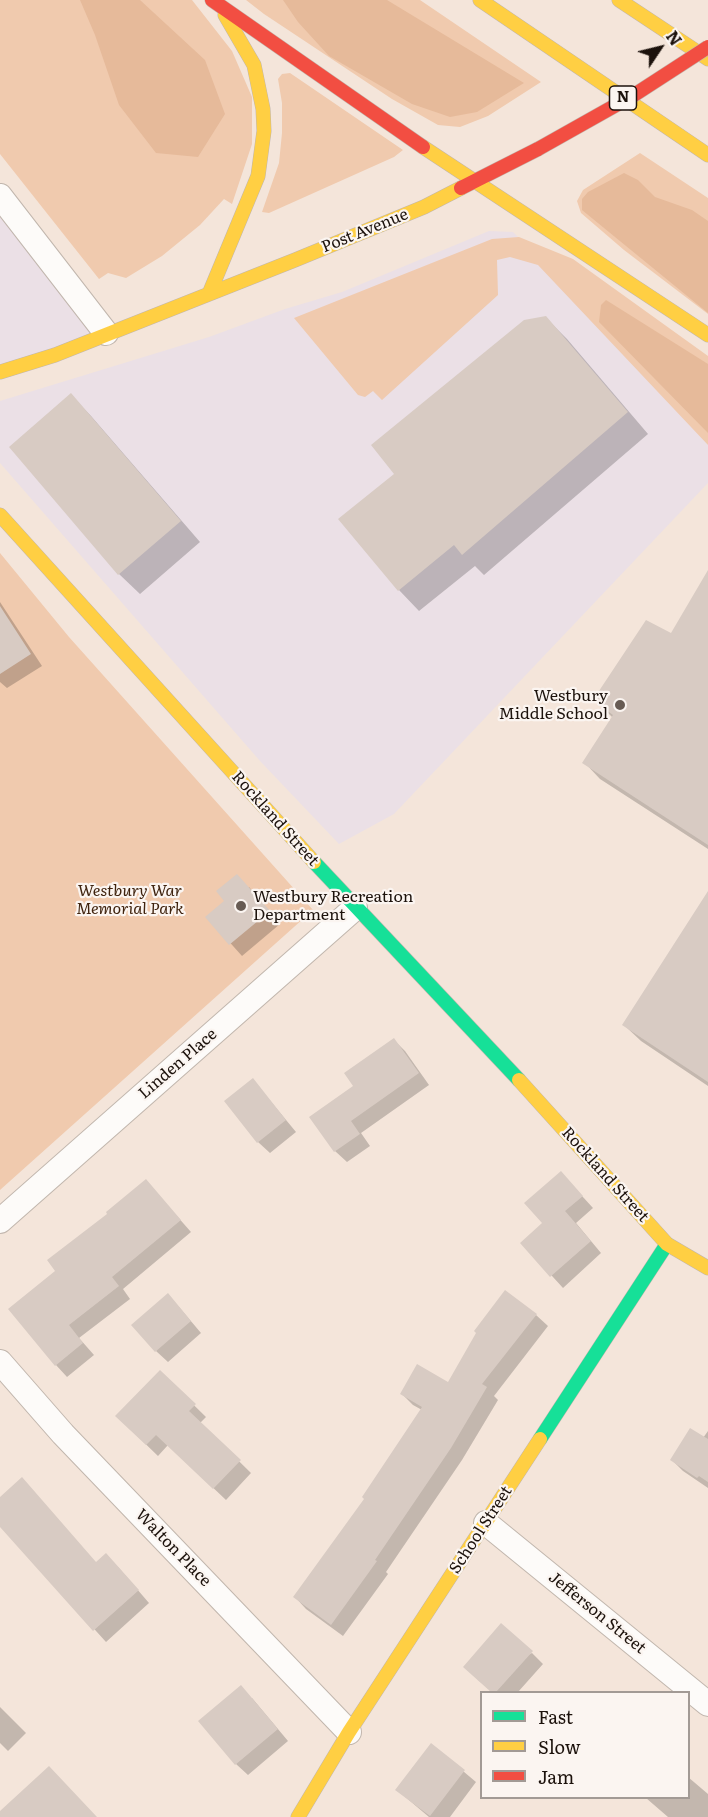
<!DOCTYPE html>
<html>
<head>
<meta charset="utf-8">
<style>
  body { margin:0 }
  #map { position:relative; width:708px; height:1817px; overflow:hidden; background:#f4e5da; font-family:Literata,serif }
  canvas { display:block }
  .legend { position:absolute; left:480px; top:1691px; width:210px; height:108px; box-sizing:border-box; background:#fbf5f1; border:2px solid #a29a95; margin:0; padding:8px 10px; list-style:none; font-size:18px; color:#1c120c }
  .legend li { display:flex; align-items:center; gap:12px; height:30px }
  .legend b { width:30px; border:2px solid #a29a95 }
  .north { position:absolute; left:630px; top:18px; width:60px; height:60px; -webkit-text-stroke:4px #fbf5f1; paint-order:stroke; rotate:55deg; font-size:16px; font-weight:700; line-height:24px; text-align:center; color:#1c120c }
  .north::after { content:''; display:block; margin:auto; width:21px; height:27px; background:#1c120c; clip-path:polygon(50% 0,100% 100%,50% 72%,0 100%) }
</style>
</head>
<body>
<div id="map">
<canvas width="708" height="1817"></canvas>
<ul class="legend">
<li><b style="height:8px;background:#16e098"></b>Fast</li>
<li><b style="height:8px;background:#ffcf43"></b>Slow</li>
<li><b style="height:8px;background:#f24e42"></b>Jam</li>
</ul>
<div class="north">N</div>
</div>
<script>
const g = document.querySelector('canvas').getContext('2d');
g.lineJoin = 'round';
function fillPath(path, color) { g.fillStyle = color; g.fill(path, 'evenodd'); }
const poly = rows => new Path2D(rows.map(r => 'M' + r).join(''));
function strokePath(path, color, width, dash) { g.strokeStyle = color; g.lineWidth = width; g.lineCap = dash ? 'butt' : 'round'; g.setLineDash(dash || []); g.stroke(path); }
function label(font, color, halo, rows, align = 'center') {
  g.font = font + ' Literata,serif'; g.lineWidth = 4.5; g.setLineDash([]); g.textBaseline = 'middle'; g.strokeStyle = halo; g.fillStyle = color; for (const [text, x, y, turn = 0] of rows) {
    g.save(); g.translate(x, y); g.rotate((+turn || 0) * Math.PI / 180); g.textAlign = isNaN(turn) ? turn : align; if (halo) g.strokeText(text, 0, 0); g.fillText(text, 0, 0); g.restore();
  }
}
const commercial = poly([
  [0,196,106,333,0,372],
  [489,231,513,232,708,426,708,483,394,814,339,844,260,761,0,463,0,401,209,337,285,309,342,292]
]);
const green = poly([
  [0,0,192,0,232,51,252,97,252,144,232,204,224,199,200,225,162,256,126,278,108,273,99,279,0,154],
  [246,0,420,0,541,82,488,116,460,127,438,125,392,99,264,14],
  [290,73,403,150,394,157,269,213,262,212,279,163,282,133,282,103,278,79,282,74],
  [640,153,708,198,708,314,624,250,581,213,577,201,583,190],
  [519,237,573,259,708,356,708,445,538,265,510,257,497,260,498,295,382,400,373,391,365,397,358,395,294,318,492,239],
  [0,553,69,637,313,910,0,1190]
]);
const forest = poly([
  [80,0,140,0,205,60,225,114,198,157,156,153,119,105,95,35],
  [283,0,387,0,524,83,477,112,450,117,412,104,329,56,298,22],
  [624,173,638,180,655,197,692,210,708,221,708,313,582,210,582,199,588,192],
  [606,300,708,364,708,433,599,322,601,305]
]);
const shadow = poly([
  [546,318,567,339,648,434,484,575,475,566,419,611,399,590,396,474],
  [71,395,91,416,200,542,140,594,119,574],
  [708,590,708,849,600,779,584,762,613,718,595,700,671,635],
  [0,602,42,666,7,688,0,682],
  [249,887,280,924,242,956,207,917,226,901],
  [708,894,708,1086,641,1041,624,1025],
  [394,1040,405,1051,429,1085,361,1133,370,1146,347,1162,335,1151,355,1086],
  [253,1080,296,1132,270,1153,258,1142],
  [146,1181,191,1232,123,1289,130,1299,79,1338,94,1355,67,1377,56,1365,57,1271,109,1214],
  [572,1185,593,1208,576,1223,601,1253,563,1288,522,1243,544,1224],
  [179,1307,201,1333,168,1362,156,1351],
  [536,1315,548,1326,494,1396,498,1400,462,1460,386,1572,388,1574,343,1636,306,1609,295,1597,366,1499,422,1410,413,1405,401,1393,448,1384],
  [160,1372,206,1417,200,1423,251,1473,226,1500,168,1445,158,1456,129,1428],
  [708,1431,708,1488,683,1471,672,1460,703,1438],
  [0,1499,97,1563,118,1567,149,1603,106,1642,0,1525],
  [532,1653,543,1664,518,1692,492,1692,476,1678],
  [252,1698,288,1741,248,1775,236,1764],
  [0,1707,26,1733,8,1751,0,1743],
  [432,1745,476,1782,450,1817,429,1817,397,1790],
  [688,1777,708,1794,708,1817,668,1817,646,1798,688,1798]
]);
const building = poly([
  [546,316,628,412,462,555,454,545,398,591,338,519,394,474,371,445,524,320],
  [71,393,181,521,118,575,9,447],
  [708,570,708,845,582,763,613,715,593,700,646,620,671,633],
  [0,606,31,654,0,674],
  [237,874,270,911,229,945,205,917,224,901,216,891],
  [708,891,708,1082,622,1025],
  [394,1038,419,1073,351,1121,360,1134,334,1152,309,1117,353,1086,344,1073],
  [253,1078,286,1120,257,1143,224,1101],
  [561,1171,583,1196,565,1211,591,1241,550,1277,520,1243,542,1223,524,1203],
  [146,1179,181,1220,112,1277,119,1286,69,1325,83,1343,55,1366,8,1309,55,1271,47,1260,107,1214,106,1212],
  [505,1290,537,1314,482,1384,487,1387,451,1448,375,1560,377,1561,331,1625,293,1597,364,1499,362,1497,422,1407,400,1394,417,1364,448,1382,476,1333,474,1331],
  [168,1293,191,1321,155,1352,131,1325],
  [160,1370,196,1404,189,1411,241,1460,213,1489,156,1435,146,1445,115,1416],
  [690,1428,708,1439,708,1482,699,1476,697,1478,670,1460],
  [22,1477,96,1562,106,1553,139,1590,93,1631,0,1527,0,1497],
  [501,1623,533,1651,496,1692,491,1692,463,1667],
  [241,1685,278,1729,235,1765,198,1721],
  [431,1743,465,1770,430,1816,395,1790],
  [49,1766,97,1817,0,1817,0,1811]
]);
const street = poly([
  [0,196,106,333],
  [0,1221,355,908],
  [0,1362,63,1434,349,1732],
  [486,1523,708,1704]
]);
const fast = poly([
  [314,862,519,1080],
  [540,1439,667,1244]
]);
const slow = poly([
  [480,0,708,155],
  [619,0,708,59],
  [423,147,708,335],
  [209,294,258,176,264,131,263,109,254,65,225,15],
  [0,372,55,355,295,260,424,207,461,188],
  [0,515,314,862],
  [519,1080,667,1244,708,1268],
  [298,1817,349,1732,540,1439]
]);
const jam = poly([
  [212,0,423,147],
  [461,188,538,149]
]);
const jamBridge = poly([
  [538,149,634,95,708,47]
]);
const markers = [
  [620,705,6,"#685c54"],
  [241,906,6,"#685c54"]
];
const shields = [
  [623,98,27]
];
const shieldNames = [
  ["N",623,98]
];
const streetNames = [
  ["Post Avenue",365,231,-22],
  ["Rockland Street",275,819,48],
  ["Linden Place",178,1064,-41],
  ["Rockland Street",605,1175,48],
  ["School Street",481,1530,-57],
  ["Walton Place",173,1548,46],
  ["Jefferson Street",597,1613,39]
];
const poiNames = [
  ["Westbury",608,696],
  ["Middle School",608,714],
  ["Westbury Recreation",253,897,"left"],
  ["Department",253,915,"left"]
];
const parkNames = [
  ["Westbury War",130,891],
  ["Memorial Park",130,909]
];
fillPath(commercial, '#ebe0e6');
fillPath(green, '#f0caae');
fillPath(forest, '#e6ba9a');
fillPath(shadow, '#0003');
fillPath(building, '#d8cbc3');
strokePath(street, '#c1b6ad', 26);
strokePath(fast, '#c1b6ad', 15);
strokePath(slow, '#c1b6ad', 15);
strokePath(jam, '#c1b6ad', 15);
strokePath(street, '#fdfbf9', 24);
strokePath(fast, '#16e098', 14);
strokePath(slow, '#ffcf43', 14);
strokePath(jam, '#f24e42', 14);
strokePath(jamBridge, '#c1b6ad', 15, []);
strokePath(jamBridge, '#f24e42', 14);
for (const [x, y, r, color] of markers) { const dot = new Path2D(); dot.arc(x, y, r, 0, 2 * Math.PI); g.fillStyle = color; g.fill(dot); strokePath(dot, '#fbf5f1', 2); }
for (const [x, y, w] of shields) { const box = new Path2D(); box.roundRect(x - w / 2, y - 12, w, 24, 4.5); g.fillStyle = '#fbf5f1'; g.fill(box); strokePath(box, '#1c120c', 1.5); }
label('bold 15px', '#1c120c', null, shieldNames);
label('16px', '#1c120c', '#fbf5f1', streetNames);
label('16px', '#1c120c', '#fbf5f1', poiNames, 'right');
label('italic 16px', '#3f230e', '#fbf5f1', parkNames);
</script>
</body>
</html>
